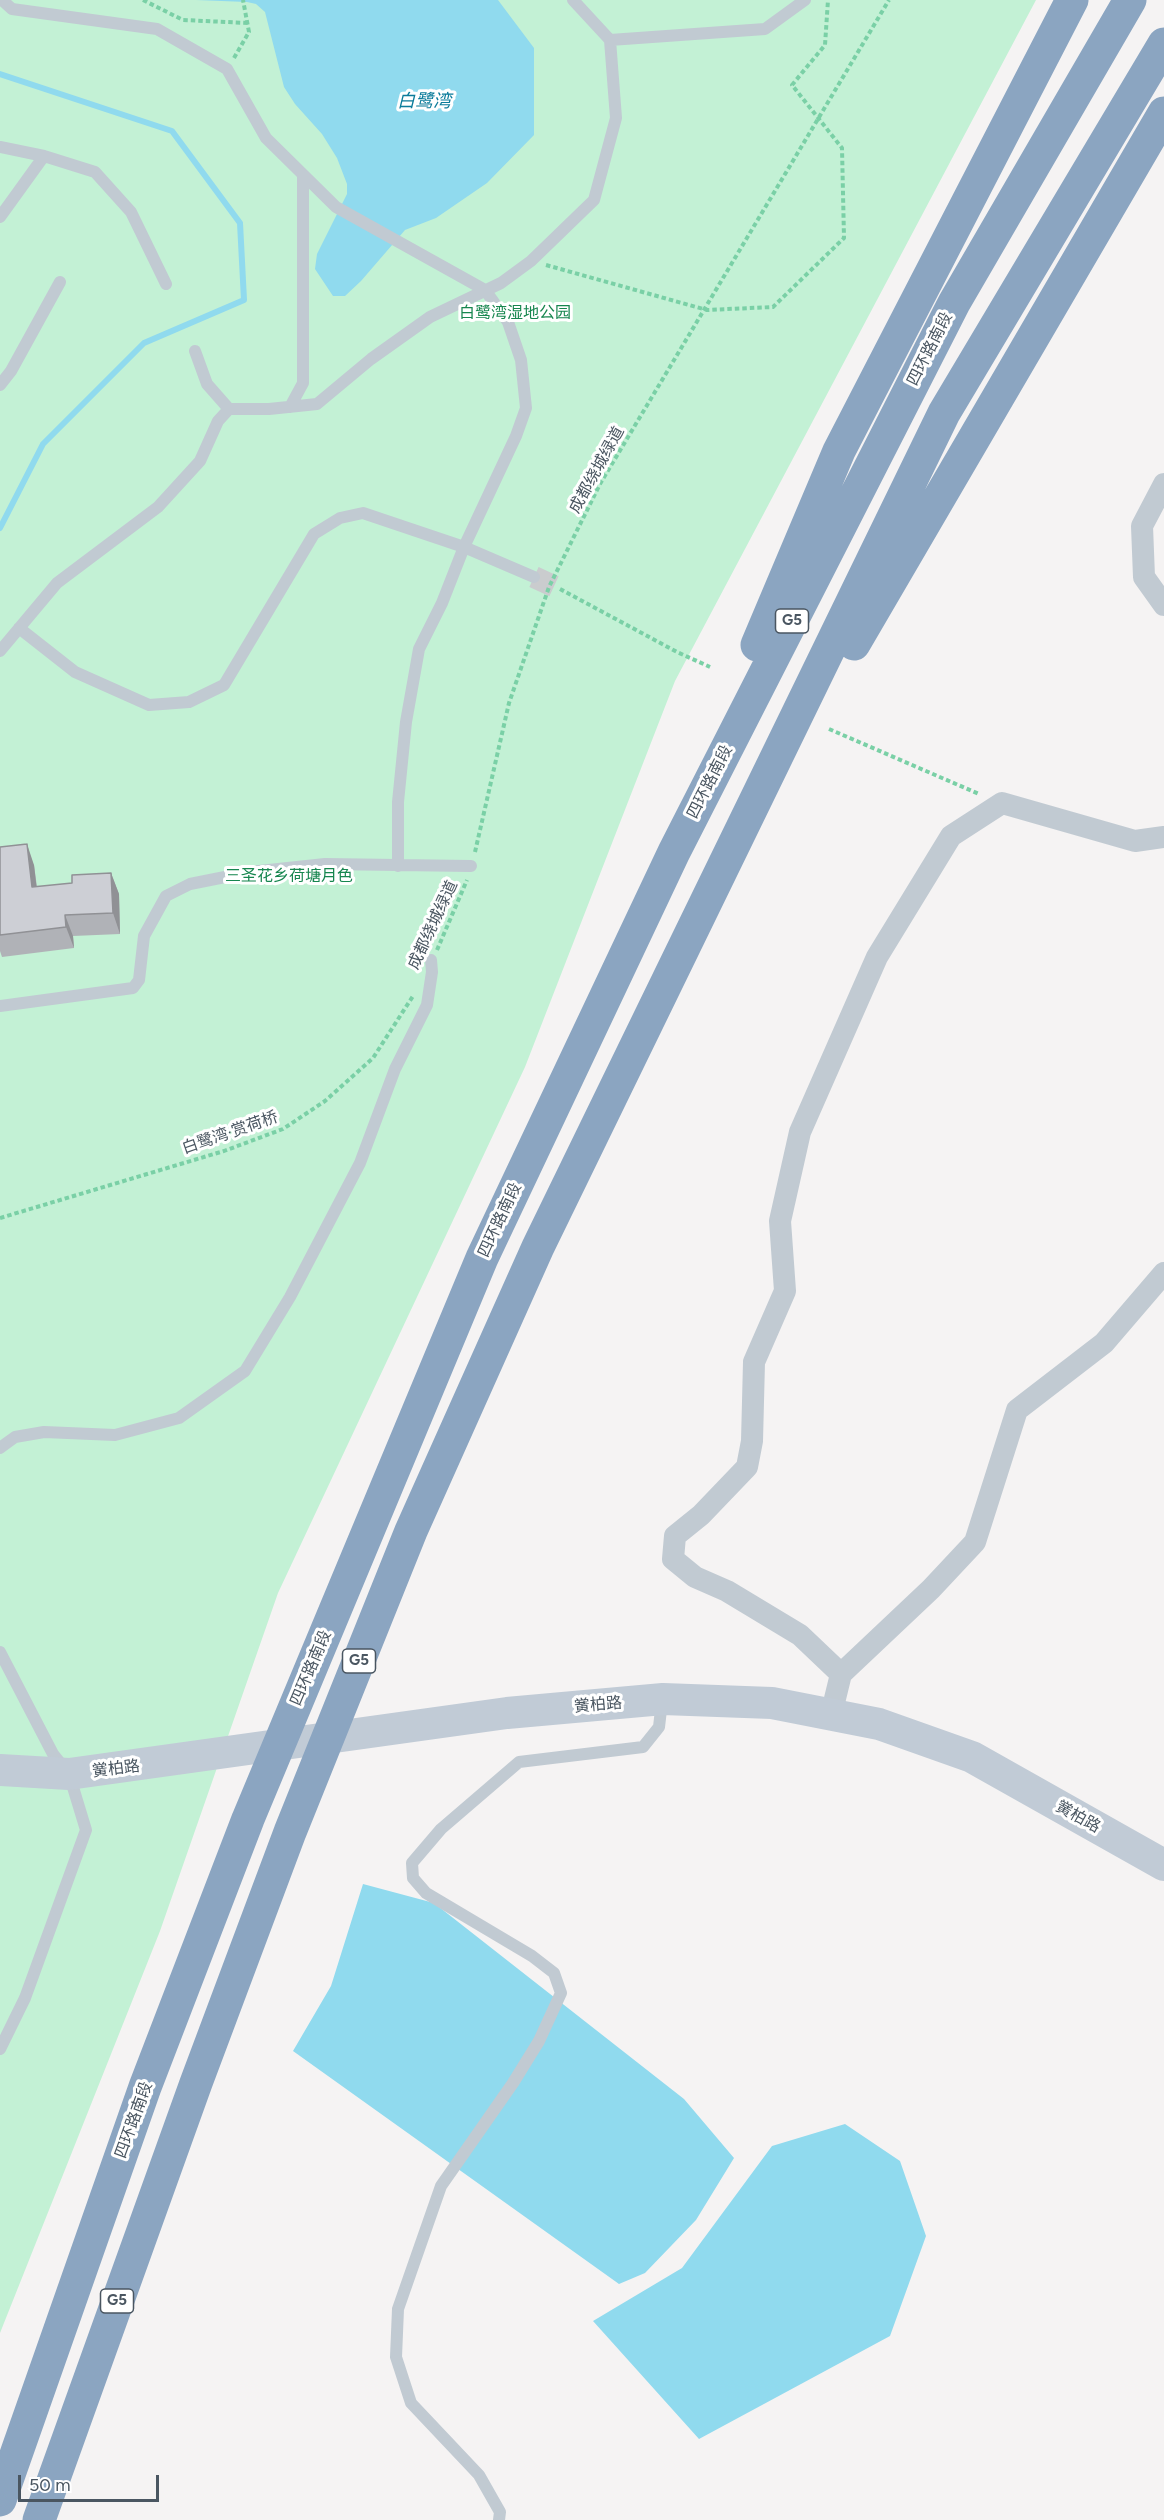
<!DOCTYPE html>
<html>
<head>
<meta charset="utf-8">
<style>
  body { margin:0 }
  #map { position:relative; width:1164px; height:2520px; overflow:hidden; background:#f5f3f3; font-family:Figtree,sans-serif }
  canvas { display:block }
  .scale { position:absolute; left:18px; top:2475px; width:141px; height:27px; box-sizing:border-box; border:3px solid #4a5661; border-top:0; padding-left:8px; font-size:18px; line-height:21px; white-space:nowrap; color:#4a5661; -webkit-text-stroke:4px #fff; paint-order:stroke }
</style>
</head>
<body>
<div id="map">
<canvas width="1164" height="2520"></canvas>
<div class="scale">50 m</div>
</div>
<script>
const g = document.querySelector('canvas').getContext('2d');
g.lineJoin = 'round';
function fillPath(path, color) { g.fillStyle = color; g.fill(path, 'evenodd'); }
const poly = rows => new Path2D(rows.map(r => 'M' + r).join(''));
function strokePath(path, color, width, dash) { g.strokeStyle = color; g.lineWidth = width; g.lineCap = dash ? 'butt' : 'round'; g.setLineDash(dash || []); g.stroke(path); }
function label(font, color, halo, rows, align = 'center') {
  g.font = font + ' Figtree,"Noto Sans SC",sans-serif'; g.lineWidth = 6; g.setLineDash([]); g.textBaseline = 'middle'; g.strokeStyle = halo; g.fillStyle = color; for (const [text, x, y, turn = 0] of rows) {
    g.save(); g.translate(x, y); g.rotate((+turn || 0) * Math.PI / 180); g.textAlign = isNaN(turn) ? turn : align; if (halo) g.strokeText(text, 0, 0); g.fillText(text, 0, 0); g.restore();
  }
}
const green = poly([
  [0,0,1036,0,675,681,525,1067,278,1593,160,1931,0,2333]
]);
const water = poly([
  [196,0,498,0,534,48,534,135,487,183,436,218,405,230,361,281,345,296,333,296,315,269,317,254,347,194,347,184,337,158,322,134,295,104,284,87,265,12,256,4,247,2],
  [363,1884,434,1903,684,2099,734,2158,696,2220,645,2273,619,2284,293,2051,331,1986],
  [845,2124,900,2161,926,2236,890,2336,699,2439,593,2321,682,2268,772,2146]
]);
const stream = poly([
  [0,74,172,131,240,223,244,300,144,343,43,444,0,528]
]);
const streetTunnel = poly([
  [534,577,560,589]
]);
const path = poly([
  [143,0,183,20,248,23],
  [234,58,249,32,243,0],
  [546,265,707,310,773,307,844,238,842,148,792,85,825,45,828,0],
  [560,589,677,652,710,667],
  [829,729,979,794],
  [475,852,509,703,549,587,600,484,889,0],
  [437,950,467,880],
  [0,1218,224,1151,283,1129,325,1101,373,1058,413,996]
]);
const lane = poly([
  [2,0,12,9,157,29,227,69,266,138,336,207,485,290,508,322,521,360,526,408,516,436,464,547,442,603,419,649,406,722,398,802,398,866],
  [610,40,765,29,805,0],
  [0,147,44,156,95,172,131,212,166,284],
  [0,217,44,156],
  [195,351,207,384,229,409,269,409,317,404,371,359,430,317,501,283,531,261,594,200,616,118,610,40,573,0],
  [0,385,11,371,60,282],
  [290,407,303,383,303,177],
  [19,628,75,672,149,705,189,702,224,685,314,534,340,518,363,513,464,547,534,577],
  [0,651,57,583,158,507,200,461,218,421,229,409],
  [0,1006,133,988,139,980,144,936,166,896,190,884,250,872,325,864,471,866],
  [0,1448,15,1437,44,1432,115,1435,179,1418,245,1371,290,1297,360,1163,395,1069,427,1005,432,972,431,960],
  [0,1652,53,1754,69,1774,86,1830,25,1998,0,2049],
  [499,2520,500,2512,479,2475,411,2403,396,2357,398,2309,441,2186,513,2083,539,2041,561,1993,554,1973,532,1956,426,1893,413,1878,412,1863,441,1829,519,1762,643,1747,659,1727,662,1701]
]);
const street = poly([
  [1164,484,1142,526,1144,577,1164,605],
  [841,1674,800,1635,727,1591,695,1577,673,1559,675,1536,701,1515,747,1467,752,1441,754,1362,785,1291,780,1221,800,1132,877,957,951,836,1002,803,1135,841,1164,837],
  [831,1715,841,1674,931,1589,975,1542,1017,1410,1104,1343,1164,1273]
]);
const secondary = poly([
  [0,1770,69,1774,507,1713,663,1699,772,1703,879,1724,972,1757,1164,1865]
]);
const highway = poly([
  [854,644,1164,113],
  [757,645,839,451,1072,0],
  [0,2500,145,2087,248,1819,482,1258,674,852,954,303,1130,0],
  [39,2520,196,2083,290,1832,411,1531,538,1247,944,413,1164,44]
]);
const wall = poly([
  [0,847,34,865,37,887,72,883,111,873,119,894,120,934,73,936,74,948,2,957,0,951]
]);
const shadedWall = poly([
  [27,844,34,865,39,908,32,887],
  [111,873,119,894,120,934,113,913],
  [65,915,73,936,74,948,66,927]
]);
const building = poly([
  [27,844,32,887,72,883,72,875,111,873,113,913,65,915,66,927,0,935,0,847,27,844]
]);
const shields = [
  [792,621,33],
  [359,1661,33],
  [117,2301,33]
];
const shieldNames = [
  ["G5",792,621],
  ["G5",359,1661],
  ["G5",117,2301]
];
const parkNames = [
  ["白鹭湾湿地公园",515,313],
  ["三圣花乡荷塘月色",289,876]
];
const streetNames = [
  ["四环路南段",930,349,-63],
  ["成都绕城绿道",597,470,-61],
  ["四环路南段",710,782,-63],
  ["成都绕城绿道",433,925,-65],
  ["白鹭湾·赏荷桥",230,1133,-19],
  ["四环路南段",500,1220,-65],
  ["四环路南段",311,1668,-67],
  ["黉柏路",598,1705,-5],
  ["黉柏路",116,1769,-7],
  ["黉柏路",1078,1817,29],
  ["四环路南段",134,2120,-70]
];
const waterNames = [
  ["白鹭湾",424,102]
];
fillPath(green, '#c3f1d5');
fillPath(water, '#90daee');
strokePath(stream, '#90daee', 6);
strokePath(streetTunnel, '#caccce', 22, [22, 11]);
strokePath(path, '#7ad0a6', 4, [4.5, 3]);
strokePath(lane, '#c1cad2', 12);
strokePath(street, '#c1cad2', 22);
strokePath(secondary, '#c1cbd6', 32);
strokePath(highway, '#8ba5c1', 33);
fillPath(wall, '#b0b2b7');
fillPath(shadedWall, '#909195');
fillPath(building, '#cdcfd5');
strokePath(building, '#909195', 1.5);
for (const [x, y, w] of shields) { const box = new Path2D(); box.roundRect(x - w / 2, y - 12, w, 24, 4.5); g.fillStyle = '#fff'; g.fill(box); strokePath(box, '#4a5661', 1.5); }
label('bold 15px', '#4a5661', null, shieldNames);
label('16px', '#17864f', '#fff', parkNames);
label('16px', '#4a5661', '#fff', streetNames);
label('italic 18px', '#0c7c9b', '#fff', waterNames);
</script>
</body>
</html>
